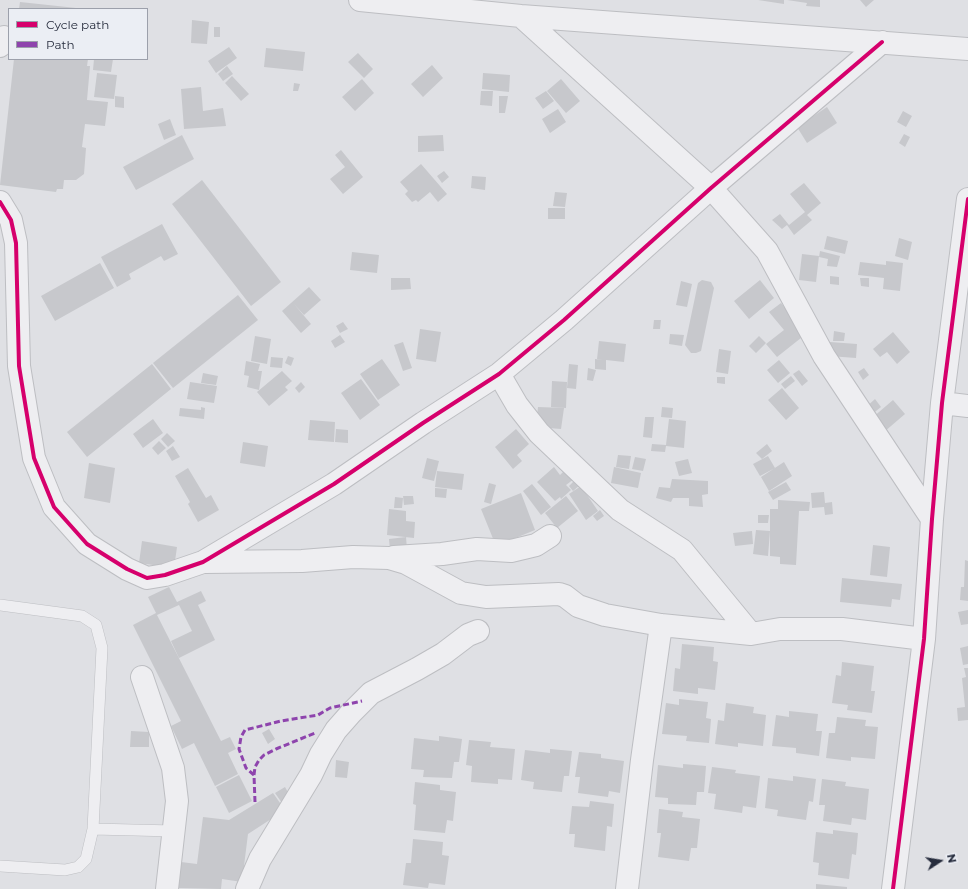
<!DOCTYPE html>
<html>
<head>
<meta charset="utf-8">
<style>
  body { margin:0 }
  #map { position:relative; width:968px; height:889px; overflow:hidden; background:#dfe0e4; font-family:Montserrat,sans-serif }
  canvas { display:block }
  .legend { position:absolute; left:8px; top:8px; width:140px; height:52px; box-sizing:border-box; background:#ebeef4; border:1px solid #9ca0ab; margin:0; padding:5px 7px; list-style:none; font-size:12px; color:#262c3d }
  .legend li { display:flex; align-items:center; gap:8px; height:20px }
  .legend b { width:20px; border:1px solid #9ca0ab }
  .north { position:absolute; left:920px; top:841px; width:40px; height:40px; -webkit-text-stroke:3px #ebeef4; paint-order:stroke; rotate:78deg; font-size:11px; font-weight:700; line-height:16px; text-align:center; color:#262c3d }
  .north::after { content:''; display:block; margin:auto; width:14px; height:18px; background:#262c3d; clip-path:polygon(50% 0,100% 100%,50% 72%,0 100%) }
</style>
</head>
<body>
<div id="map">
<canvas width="968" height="889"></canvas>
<ul class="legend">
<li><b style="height:5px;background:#d6006c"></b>Cycle path</li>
<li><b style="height:5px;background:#8e44ad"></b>Path</li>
</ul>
<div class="north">N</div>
</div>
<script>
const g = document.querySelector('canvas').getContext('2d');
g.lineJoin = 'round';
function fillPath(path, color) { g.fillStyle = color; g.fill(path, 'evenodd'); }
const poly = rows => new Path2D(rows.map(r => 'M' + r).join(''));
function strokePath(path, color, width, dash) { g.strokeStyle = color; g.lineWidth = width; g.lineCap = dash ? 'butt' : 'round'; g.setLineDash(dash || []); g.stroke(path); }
const building = poly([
  [758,0,784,0,784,4],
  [787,0,820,0,820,7,806,6,807,3],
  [860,0,874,0,866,7],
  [20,2,76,8,76,9,19,9],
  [192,20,209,22,207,44,191,43],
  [214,27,220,27,220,37,214,37],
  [229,47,237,58,216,73,208,61],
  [266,48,305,52,303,71,264,67],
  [358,53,373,69,364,78,348,62],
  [14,59,88,59,87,66,90,66,87,100,108,102,105,126,85,124,82,147,86,148,84,174,76,180,64,180,63,189,57,189,56,192,0,185],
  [94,59,113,59,111,72,93,70],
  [432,65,443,78,423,97,411,84],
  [227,66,233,74,223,81,218,74],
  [97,73,117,75,114,99,94,97],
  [483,73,510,75,509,92,482,89],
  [232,76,249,94,241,101,225,83],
  [362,79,374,93,355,111,342,97],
  [561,79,580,101,566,113,547,91],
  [294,83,300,84,298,91,293,91],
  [201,87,203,111,223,108,226,126,184,129,181,89],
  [481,91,493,91,492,106,480,105],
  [546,91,554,101,543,109,535,98],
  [115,96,124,97,124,108,115,107],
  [499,96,508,96,505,113,499,113],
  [827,107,837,123,807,143,797,127],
  [558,109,566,122,550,133,542,119],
  [903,111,912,116,906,127,897,122],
  [170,119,176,135,164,140,158,124],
  [904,134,910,137,905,147,899,143],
  [182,135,194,159,136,190,123,167],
  [443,135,444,151,418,152,418,136],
  [341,150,363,177,343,194,330,179,345,167,335,155],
  [421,164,447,194,438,202,430,192,418,202,416,200,412,202,405,194,408,191,400,182],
  [444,171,449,177,442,183,437,176],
  [472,176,486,177,485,190,471,188],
  [202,180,281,282,251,306,172,204],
  [804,183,821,203,807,215,812,220,794,235,787,225,782,229,772,220,780,214,789,225,805,212,790,194],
  [555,192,567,193,565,207,553,206],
  [548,208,565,208,565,219,548,219],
  [162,224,178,254,164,261,161,256,129,274,131,279,117,287,101,257],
  [827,236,848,241,845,254,824,249],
  [899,238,912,242,908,260,895,256],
  [820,251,840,256,837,267,827,266,828,259,819,257],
  [352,252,379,255,377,273,350,270],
  [802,254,819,256,816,282,799,280],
  [886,261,903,263,900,291,883,289,884,278,858,275,860,262,886,265],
  [100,263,114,288,55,321,41,296],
  [830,276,839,277,839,285,830,284],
  [391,278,410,278,411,289,391,290],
  [860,278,869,278,869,287,861,286],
  [702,280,711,282,714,288,701,351,696,353,691,353,685,345,698,283],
  [760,280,774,298,749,319,734,301],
  [681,281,692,284,687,307,676,305],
  [309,287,321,300,304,315,294,304,311,324,301,333,282,311],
  [238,295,258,320,173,388,153,363],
  [781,303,806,334,777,357,766,344,784,330,769,312],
  [654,320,661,320,660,329,653,329],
  [343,322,348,329,340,333,336,326],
  [420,329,441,332,436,362,416,359],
  [834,331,845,333,844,341,833,341],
  [893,332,910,352,897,364,887,352,880,357,873,349],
  [670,334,684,335,682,346,669,344],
  [340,335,345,342,335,348,331,341],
  [255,336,271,339,267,364,251,361],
  [759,336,766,343,756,353,749,346],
  [599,341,626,344,624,362,606,360,606,370,595,369,595,359,603,360,597,359],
  [403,342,412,368,403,371,394,345],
  [830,342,857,344,856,358,829,356],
  [719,349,731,351,728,374,716,372],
  [288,356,294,358,291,366,285,363],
  [271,357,283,358,282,368,270,367],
  [382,359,400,385,378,400,360,374],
  [779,360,790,373,778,383,767,370],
  [246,361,260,364,258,371,262,371,259,390,247,387,249,376,244,375],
  [152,364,171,389,87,457,67,432],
  [569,364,578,365,576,389,567,388],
  [588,368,596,370,593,381,587,380],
  [864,368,869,375,863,380,858,372],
  [799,370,808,381,802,386,793,374],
  [282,371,292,381,285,387,288,390,269,406,257,392],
  [203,373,218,376,216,385,201,383],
  [791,376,795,381,785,389,781,384],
  [717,377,725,377,725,384,717,383],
  [361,379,380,405,360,420,341,393],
  [552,381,567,382,566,408,551,407],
  [190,382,217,386,214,403,187,399],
  [301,382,305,387,299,393,295,388],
  [782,388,799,408,786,420,768,400],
  [875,399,881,407,871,415,865,408],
  [893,400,905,414,884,432,872,418],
  [201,407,205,408,204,419,179,416,180,408,201,410],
  [538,407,564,408,561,429,536,427],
  [662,407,673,408,672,418,661,417],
  [645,417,654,417,652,438,643,437],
  [153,419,163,433,143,448,133,434],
  [669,419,686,421,684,448,666,446,665,452,651,451,652,444,666,445],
  [310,420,335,422,334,442,308,440],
  [336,429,348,430,348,443,335,442],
  [516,429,529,444,517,455,522,461,513,469,495,447],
  [167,433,175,441,168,447,161,439],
  [159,441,166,448,158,455,152,448],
  [243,442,268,446,265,467,240,463],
  [767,444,772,451,762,459,756,453],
  [173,446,180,457,172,461,166,451],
  [618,455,631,456,629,469,616,467],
  [768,456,775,468,760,476,753,464],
  [635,457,646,459,643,471,632,469],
  [427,458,439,461,434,481,422,478],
  [688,459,692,473,679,476,675,462],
  [784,462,792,476,769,491,761,477],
  [89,463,115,468,110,503,84,498],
  [554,467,560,475,565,470,574,479,566,485,571,490,561,499,560,497,555,501,537,482],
  [614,467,641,473,638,488,611,483],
  [188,468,206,498,211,495,219,510,198,522,188,504,190,502,175,476],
  [437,471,464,474,462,490,435,487],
  [672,479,708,481,708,494,702,495,703,507,689,506,689,498,673,498,671,502,656,498,659,487,670,488],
  [575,480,580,485,573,491,569,486],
  [786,482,791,490,773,500,768,492],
  [489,483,496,485,491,504,484,502],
  [532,484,551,507,541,515,523,491],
  [581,486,598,511,586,520,569,494],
  [435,488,447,489,446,498,435,497],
  [824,492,825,503,832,502,833,514,825,515,824,507,812,508,811,493],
  [521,493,535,530,496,546,481,509],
  [403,496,413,496,414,504,404,505],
  [566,496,578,511,557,528,545,513],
  [395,497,403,498,402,508,394,508],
  [778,500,810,502,809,511,799,511,796,565,780,564,780,557,770,556,770,509,778,509],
  [389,509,406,511,406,521,415,522,414,538,387,535],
  [600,510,604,516,597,521,593,516],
  [758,515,769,515,768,523,758,523],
  [756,530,770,531,768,556,753,554],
  [752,531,753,544,735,546,733,533],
  [406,537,407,549,390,550,389,539],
  [142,541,177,547,174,568,139,563],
  [873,545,890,547,887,577,870,575],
  [965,560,968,561,968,601,960,600,961,587,964,587],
  [842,578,902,584,900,600,892,599,891,607,840,602],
  [169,587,177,602,201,591,206,601,198,605,215,640,179,658,171,641,192,631,179,605,157,615,221,741,230,737,236,749,228,753,238,774,215,786,194,743,182,749,171,726,181,721,133,625,156,613,148,597],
  [968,610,968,624,961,625,958,612],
  [682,644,714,647,713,661,718,662,715,690,698,688,698,694,673,691,675,668,680,669],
  [968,646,968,664,963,665,960,648],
  [842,662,874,666,871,691,875,691,872,713,847,710,848,705,832,703,836,675,841,676],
  [964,668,968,668,968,720,958,721,957,708,965,707,962,678,966,677],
  [679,699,708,702,706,718,711,719,709,743,686,741,687,736,662,734,666,703,679,705],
  [726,703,754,707,753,713,766,715,763,746,738,743,738,747,715,744,718,720,724,721],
  [789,711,818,714,816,731,822,731,819,756,796,753,796,748,772,746,776,715,789,717],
  [837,717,866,720,865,726,878,727,875,759,851,757,851,761,826,758,829,733,835,733],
  [269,729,275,739,268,744,262,733],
  [131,731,149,732,149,747,130,747],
  [439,736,462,739,459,762,454,762,452,778,423,777,424,770,411,769,414,738,439,741],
  [469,740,491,742,490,747,515,749,512,780,498,779,498,784,471,782,472,766,466,765],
  [550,749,572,751,569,776,564,776,562,792,533,789,534,782,521,780,525,750,550,753],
  [579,752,601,754,601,758,624,761,620,793,609,791,608,797,578,793,580,777,575,777],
  [336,760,349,762,347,778,335,777],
  [683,764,706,766,704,792,697,792,696,805,668,804,668,798,655,797,658,765,683,768],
  [712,767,736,770,735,773,760,776,756,808,743,806,742,813,714,809,716,794,708,793],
  [239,775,252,801,229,813,216,787],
  [793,776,816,779,813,802,809,801,806,820,777,816,778,810,765,808,768,778,793,781],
  [822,779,846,782,845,786,869,789,866,820,852,818,851,825,823,821,825,805,819,805],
  [415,782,440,785,440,790,456,792,453,821,447,820,445,833,414,830,416,805,413,804],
  [285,787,291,798,282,803,275,793],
  [273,793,285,810,248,834,242,882,222,879,221,889,178,888,181,862,197,864,203,817,229,820],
  [590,801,614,804,612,827,607,826,605,851,574,847,575,834,569,834,572,806,589,807],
  [659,809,683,812,682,817,700,819,697,848,691,848,689,861,658,857,661,833,657,833],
  [833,830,858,833,856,855,852,854,849,879,818,875,819,863,813,862,816,832,833,834],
  [413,839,443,842,442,855,449,856,445,885,429,883,428,888,403,885,406,863,411,863],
  [816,884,847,887,847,889,816,889]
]);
const lane = poly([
  [0,605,82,616,96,625,102,648,93,829],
  [0,866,65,870,78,867,86,859,93,829,174,831]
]);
const street = poly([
  [360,0,521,16,968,49],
  [521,16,711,188,767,251,824,356,932,519],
  [0,46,4,37],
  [0,202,11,220,16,243,19,366,34,458,54,507,87,544,127,569,147,578,165,575,203,562,334,484,423,423,499,374,564,320,711,188,882,42],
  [499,374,517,405,539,433,620,510,682,550,751,634,780,629,842,629,924,639],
  [942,403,968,406],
  [394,557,442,554,477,549,511,551,536,545,550,536],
  [204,562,302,561,353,557,389,558,406,563,461,593,486,597,559,594,565,596,578,606,605,615,661,625,751,634],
  [142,677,173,768,177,801,167,889],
  [247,889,260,859,311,775,321,754,336,730,351,713,371,693,417,669,443,654,468,635,478,631],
  [627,889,642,760,661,625],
  [893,889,924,639,932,519,942,403,968,199]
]);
const quiet = poly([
  [254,775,246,768,239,749,241,737,245,730,281,721,318,715,330,708,362,701],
  [255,802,254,775,255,767,259,760,264,755,276,749,315,733]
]);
const cycleway = poly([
  [0,202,11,220,16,243,19,366,34,458,54,507,87,544,127,569,147,578,165,575,203,562,334,484,423,423,499,374,564,320,711,188,882,42],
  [893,889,924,639,932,519,942,403,968,199]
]);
fillPath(building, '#c7c8cc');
strokePath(lane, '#bdbec2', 12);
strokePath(street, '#bdbec2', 24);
strokePath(lane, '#eeeef1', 11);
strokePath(street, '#eeeef1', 22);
strokePath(quiet, '#8e44ad', 3, [6, 3]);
strokePath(cycleway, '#d6006c', 4);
</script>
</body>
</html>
